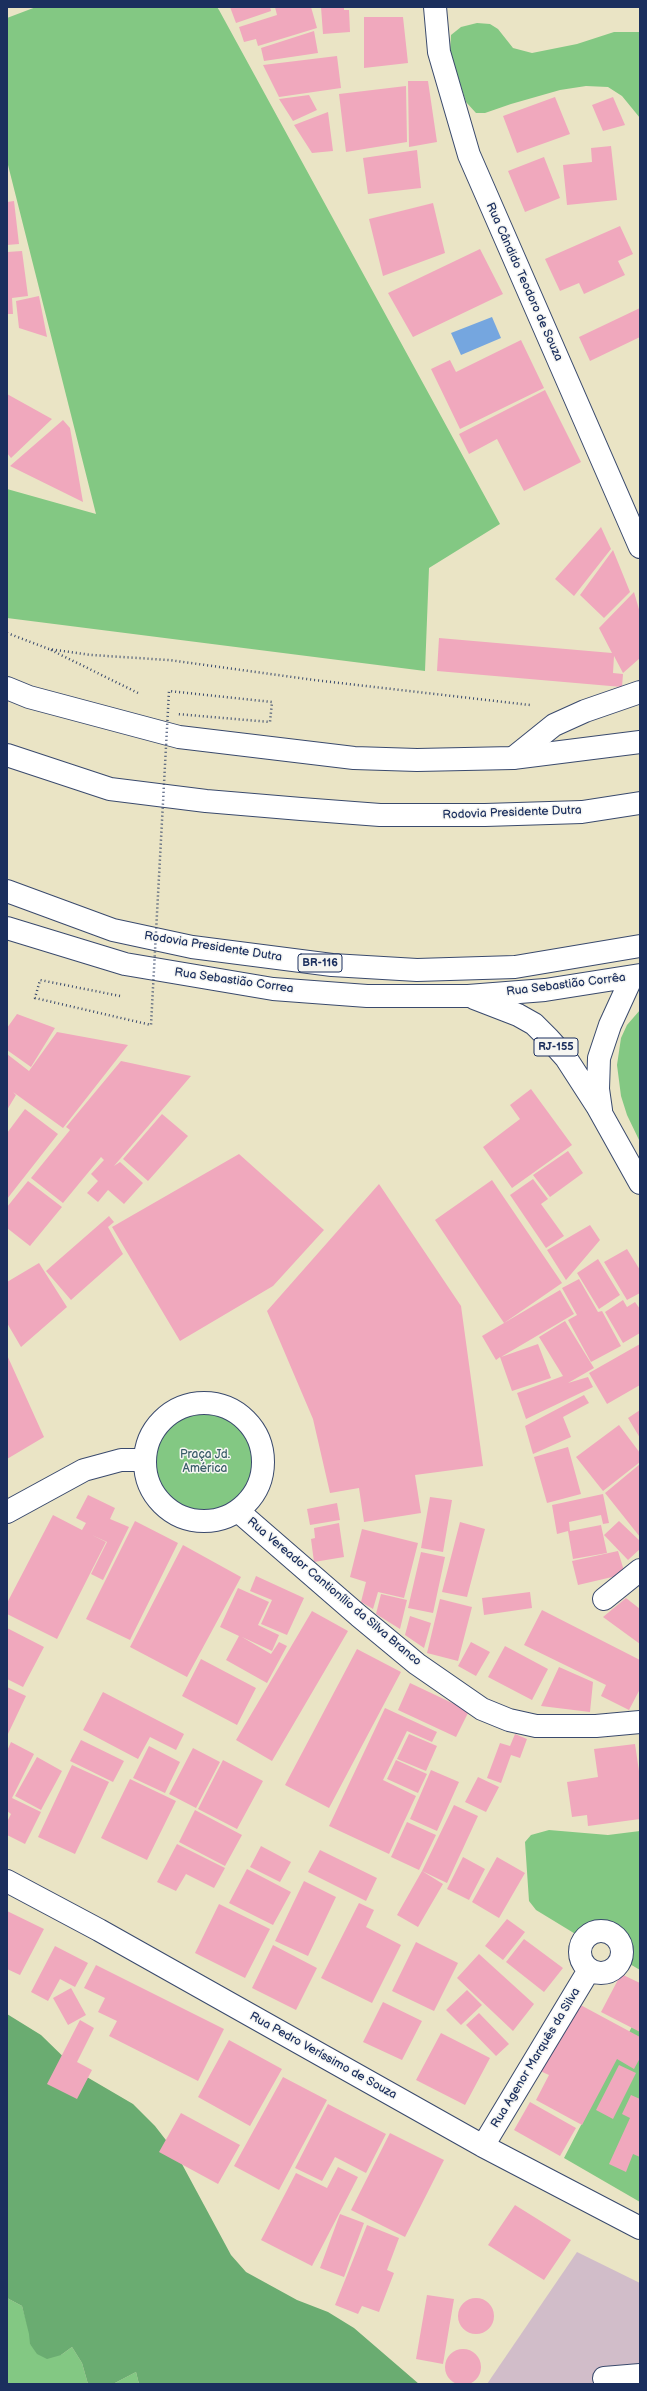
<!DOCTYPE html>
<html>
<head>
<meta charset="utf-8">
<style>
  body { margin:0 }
  #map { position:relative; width:647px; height:2391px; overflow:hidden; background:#eae4c5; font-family:"Balsamiq Sans",sans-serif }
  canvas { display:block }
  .frame { position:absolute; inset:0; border:8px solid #1b2f5e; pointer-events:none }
</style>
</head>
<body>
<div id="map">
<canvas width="647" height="2391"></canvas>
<div class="frame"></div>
</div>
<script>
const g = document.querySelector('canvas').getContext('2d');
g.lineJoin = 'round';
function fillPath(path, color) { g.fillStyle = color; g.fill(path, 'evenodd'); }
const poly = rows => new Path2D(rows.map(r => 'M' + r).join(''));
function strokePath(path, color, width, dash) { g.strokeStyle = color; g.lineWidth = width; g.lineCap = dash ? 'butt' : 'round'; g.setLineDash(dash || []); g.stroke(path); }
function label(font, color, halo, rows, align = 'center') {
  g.font = font + ' "Balsamiq Sans",sans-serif'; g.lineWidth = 3; g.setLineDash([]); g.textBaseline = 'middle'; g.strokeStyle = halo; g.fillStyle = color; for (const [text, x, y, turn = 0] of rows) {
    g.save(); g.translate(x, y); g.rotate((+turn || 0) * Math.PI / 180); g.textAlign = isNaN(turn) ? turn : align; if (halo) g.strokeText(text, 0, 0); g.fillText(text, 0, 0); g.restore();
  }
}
const industrial = poly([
  [577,2252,640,2283,640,2384,487,2384]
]);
const green = poly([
  [36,7,217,7,219,10,500,524,429,568,425,671,7,618,7,489,96,514,7,161,7,18],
  [477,23,490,24,498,29,513,48,532,53,577,44,614,32,640,32,640,118,622,96,608,87,586,86,560,90,511,104,485,113,476,113,466,102,450,52,451,35,461,27],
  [640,1010,640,1142,627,1115,621,1096,617,1065,621,1038,627,1025],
  '152 1462a53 53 0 1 1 106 0a53 53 0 1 1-106 0Z',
  [549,1830,608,1835,640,1831,640,1970,623,1960,625,1949,622,1941,616,1933,611,1930,593,1930,582,1938,536,1910,529,1901,525,1842,531,1835],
  [640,2011,640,2202,564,2158],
  [7,2298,22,2306,30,2334,30,2344,61,2355,72,2347,82,2363,88,2384,7,2384],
  [136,2372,139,2384,113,2384]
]);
const forest = poly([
  [7,2014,41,2035,80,2073,133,2104,155,2126,176,2153,231,2255,246,2272,297,2300,328,2312,354,2328,419,2384,139,2384,136,2372,113,2384,88,2384,82,2363,72,2347,61,2355,47,2359,37,2354,30,2344,29,2334,22,2306,7,2298]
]);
const water = poly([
  [492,317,501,338,461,355,451,333]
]);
const building = poly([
  [230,7,270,7,271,11,236,23],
  [275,7,311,7,317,28,258,46,256,39,244,42,239,27,277,15],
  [321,7,344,7,344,10,349,10,350,32,323,34],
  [364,17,403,17,408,63,364,68],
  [314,31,318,53,264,61,261,48],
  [337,56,341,88,279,97,263,65],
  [408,81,428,81,437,142,409,147],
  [406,86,407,142,346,152,339,94],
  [309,95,317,110,293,121,279,99],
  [555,97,570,134,517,153,503,116],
  [613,97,625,125,603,131,592,105],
  [328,112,333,151,312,153,294,125],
  [611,146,617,200,567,205,563,165,592,162,591,148],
  [417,150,421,188,368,194,363,158],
  [544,157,560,198,525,212,508,171],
  [14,201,19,244,7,245,7,202],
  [433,203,445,253,383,276,369,219],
  [620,226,633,254,618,261,625,275,584,294,579,283,560,291,545,259],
  [480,249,503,294,413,337,388,293],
  [22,251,28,296,12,298,13,314,7,314,7,252],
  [39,296,47,337,19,328,16,301],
  [640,308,640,337,590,361,579,337],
  [521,340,544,388,460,429,431,369,450,360,456,372],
  [545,390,581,462,524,491,497,439,469,454,459,434],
  [7,394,52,419,11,458,7,453],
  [63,420,70,428,83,502,10,466],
  [601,527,611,549,574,596,555,579],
  [613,550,630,592,604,618,580,595],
  [634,592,640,613,640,658,623,673,614,656,613,673,623,674,622,687,437,671,439,638,612,653,599,628],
  [17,1014,55,1028,31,1067,7,1050,7,1028],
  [57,1032,128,1045,63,1128,13,1092,16,1095,7,1110,7,1054,29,1071],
  [121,1061,191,1076,114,1166,120,1162,143,1183,124,1204,108,1190,98,1202,87,1193,98,1181,91,1174,104,1160,101,1157,63,1203,31,1178,70,1130,66,1127],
  [531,1089,572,1145,512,1188,483,1147,520,1119,510,1105],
  [25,1109,58,1134,7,1199,7,1133],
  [162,1114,188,1136,148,1181,123,1159],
  [568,1151,583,1173,550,1197,533,1175],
  [239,1154,324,1230,273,1286,180,1341,112,1227],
  [533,1179,548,1199,541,1204,564,1236,546,1248,510,1195],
  [492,1180,562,1283,504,1323,435,1220],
  [28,1181,62,1207,30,1246,7,1228,7,1207],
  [379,1184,461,1306,483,1466,415,1475,421,1513,364,1522,359,1488,330,1493,313,1419,267,1311],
  [109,1216,114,1222,108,1227,123,1254,71,1300,46,1271],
  [590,1225,600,1240,566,1280,547,1250],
  [627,1249,640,1270,640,1293,627,1300,604,1262],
  [598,1259,620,1295,599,1309,577,1273],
  [39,1263,67,1307,21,1347,7,1323,7,1282],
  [579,1279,598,1312,602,1311,621,1346,591,1362,568,1320,577,1315,562,1288],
  [560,1290,574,1314,501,1357,538,1344,551,1378,512,1391,500,1357,496,1360,482,1336],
  [623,1300,627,1307,635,1302,640,1309,640,1333,623,1343,605,1312],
  [565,1321,594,1368,568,1383,588,1377,593,1387,526,1419,517,1393,563,1376,539,1337],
  [640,1344,640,1385,607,1404,589,1373],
  [7,1355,44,1437,7,1459],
  [584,1395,589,1403,563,1417,571,1437,533,1454,525,1426],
  [640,1410,640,1438,628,1418],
  [619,1425,640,1453,640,1462,603,1491,576,1457],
  [568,1447,581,1494,547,1503,534,1457],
  [640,1464,640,1537,605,1493],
  [603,1494,609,1523,603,1524,601,1515,569,1522,570,1531,601,1525,607,1553,573,1559,568,1531,557,1534,552,1505],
  [88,1495,115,1508,110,1519,129,1527,103,1580,91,1574,107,1542,92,1535,106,1542,57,1639,7,1614,7,1603,53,1515,82,1530,86,1523,76,1518],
  [430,1497,452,1500,443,1552,421,1548],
  [337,1503,340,1520,310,1525,307,1509],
  [135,1521,178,1543,130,1640,86,1619],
  [619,1521,640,1541,640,1549,628,1560,604,1535],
  [460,1522,485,1529,467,1597,442,1592],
  [339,1523,344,1557,314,1562,311,1539,315,1538,314,1528],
  [362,1529,418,1543,404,1598,378,1592,373,1609,361,1602,366,1582,350,1577],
  [183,1545,241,1577,187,1677,130,1647],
  [618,1551,625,1574,578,1585,572,1561],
  [421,1552,445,1557,433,1613,408,1608],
  [256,1576,304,1598,287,1635,261,1624,272,1600,250,1591],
  [238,1588,269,1602,258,1625,279,1635,272,1651,242,1637,271,1654,279,1642,287,1646,267,1683,226,1660,239,1636,220,1627],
  [530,1592,532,1608,484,1615,482,1598],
  [381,1594,407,1600,400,1629,376,1614],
  [626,1598,640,1609,640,1644,603,1617],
  [440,1599,472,1607,458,1661,427,1653],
  [542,1610,640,1660,640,1689,629,1710,601,1696,606,1685,524,1645],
  [312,1611,348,1631,272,1761,236,1740],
  [410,1616,431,1623,424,1648,405,1635],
  [7,1628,44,1647,23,1687,7,1679],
  [471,1642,490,1652,476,1676,458,1666],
  [505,1646,548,1669,532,1700,488,1677],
  [357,1649,401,1672,329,1808,285,1785],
  [201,1659,256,1688,237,1725,182,1696],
  [559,1667,593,1682,590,1712,541,1706],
  [410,1683,469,1711,456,1737,398,1710],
  [7,1687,26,1696,7,1736],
  [103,1692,184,1734,176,1750,150,1737,138,1759,83,1730],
  [385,1708,437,1732,432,1742,407,1731,383,1780,416,1796,389,1854,329,1826],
  [409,1734,437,1746,426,1771,397,1759],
  [515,1734,527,1739,520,1758,511,1755,501,1783,487,1778,500,1743,510,1746],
  [81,1740,124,1761,113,1782,70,1761],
  [11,1742,34,1754,12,1798,41,1812,25,1844,7,1835,7,1822,11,1814,7,1811,7,1751],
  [635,1744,640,1778,640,1819,588,1826,587,1815,572,1817,567,1782,598,1777,594,1749],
  [149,1746,180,1762,165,1793,133,1778],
  [193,1748,220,1762,196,1808,169,1794],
  [37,1757,62,1771,41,1810,15,1796],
  [223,1760,263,1781,237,1829,198,1809],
  [396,1760,427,1774,418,1793,387,1779],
  [72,1765,109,1782,75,1854,38,1837],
  [431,1770,459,1782,437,1831,410,1819],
  [478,1777,499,1787,486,1812,465,1802],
  [130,1779,176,1801,147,1860,101,1838],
  [454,1805,478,1816,447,1883,422,1871],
  [195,1810,242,1835,225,1866,179,1842],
  [407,1822,436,1835,419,1870,391,1857],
  [177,1844,225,1868,214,1888,186,1874,176,1891,157,1882],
  [261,1846,291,1862,280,1882,250,1867],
  [320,1850,377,1878,366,1901,308,1872],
  [463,1857,485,1869,469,1900,447,1889],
  [497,1857,525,1873,499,1918,472,1902],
  [247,1869,291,1892,273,1925,229,1903],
  [422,1871,443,1884,418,1927,397,1915],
  [304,1881,336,1897,308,1956,275,1941],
  [359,1903,374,1910,366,1927,401,1945,372,2003,321,1978],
  [219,1904,270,1929,245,1978,195,1953],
  [7,1911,44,1929,20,1975,7,1969],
  [507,1919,525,1932,503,1960,485,1946],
  [524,1939,563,1968,544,1992,506,1962],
  [416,1942,458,1963,434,2011,392,1991],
  [273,1945,317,1968,296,2010,252,1988],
  [55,1946,88,1963,75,1987,60,1979,48,2001,31,1992],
  [479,1954,534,2004,513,2031,457,1978],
  [96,1965,224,2029,198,2081,109,2036,117,2021,98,2012,105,1998,84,1988],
  [621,1974,640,1983,640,2032,601,2012],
  [71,1988,86,2015,68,2025,53,1998],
  [467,1990,482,2005,461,2025,446,2010],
  [383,2002,422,2021,402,2060,363,2042],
  [575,2002,640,2037,640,2058,634,2069,617,2059,582,2125,536,2100,549,2075,538,2070],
  [479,2013,509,2044,496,2056,466,2025],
  [80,2020,94,2028,77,2062,92,2070,77,2099,47,2084],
  [441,2033,490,2058,465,2105,416,2080],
  [229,2040,282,2069,250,2126,198,2097],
  [619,2065,636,2073,613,2119,596,2110],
  [283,2077,327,2100,279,2190,234,2166],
  [631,2095,640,2099,640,2157,633,2154,626,2172,609,2164,630,2118,622,2114],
  [530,2102,576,2128,560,2156,514,2130],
  [328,2104,386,2134,366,2173,335,2157,322,2181,295,2168],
  [181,2113,240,2145,218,2184,159,2152],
  [390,2133,444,2160,405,2237,351,2210],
  [338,2167,358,2177,312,2266,261,2240,296,2173,327,2188],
  [515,2205,571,2240,544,2280,488,2245],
  [340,2214,364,2223,344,2277,320,2268],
  [367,2225,399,2238,387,2270,394,2273,379,2312,362,2306,358,2314,335,2305],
  [427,2295,454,2299,443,2364,416,2359],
  '458 2316a18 18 0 1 1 36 0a18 18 0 1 1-36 0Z',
  '445 2367a18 18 0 1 1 36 0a18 18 0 1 1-36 0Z'
]);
const path = poly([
  [7,633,49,649,91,655,169,660,314,680,530,705],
  [51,650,138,693]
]);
const minor = poly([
  [435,7,439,52,469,155,640,547],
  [513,758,554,725,585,711,640,692],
  '145 1462a59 59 0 1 1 118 0a59 59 0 1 1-118 0Z',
  [238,1511,359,1616,417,1664,482,1709,509,1720,536,1726,596,1726,640,1722],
  [7,1512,84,1470,121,1460,144,1460],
  [604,1599,640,1570],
  [7,1881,99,1930,483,2146,640,2228],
  '580 1952a21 21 0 1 1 42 0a21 21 0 1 1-42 0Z',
  [483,2146,589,1970],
  [604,2378,640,2375]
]);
const major = poly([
  [7,688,29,697,179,737,354,758,417,760,513,758,640,742],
  [7,928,125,964,273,989,367,996,468,996,545,990,640,975],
  [474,998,518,1015,534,1024,549,1039,566,1058,597,1106,640,1183],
  [601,1110,598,1089,599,1058,610,1025,632,977]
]);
const highway = poly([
  [7,755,110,789,206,801,301,809,380,815,485,815,582,812,640,803],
  [7,891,113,930,192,947,332,965,417,970,515,967,640,946]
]);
const pathBridge = poly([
  [120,996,40,980,35,998,151,1025,169,691,272,702,270,722,177,714]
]);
const shields = [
  [320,963,44],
  [556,1047,44]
];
const shieldNames = [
  ["BR-116",320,963],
  ["RJ-155",556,1047]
];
const streetNames = [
  ["Rua Cândido Teodoro de Souza",524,282,66],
  ["Rodovia Presidente Dutra",512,813,-2],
  ["Rodovia Presidente Dutra",213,947,9],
  ["Rua Sebastião Correa",234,981,8],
  ["Rua Sebastião Corrêa",566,985,-7],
  ["Rua Vereador Cantionílio da Silva Branco",334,1592,40],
  ["Rua Pedro Veríssimo de Souza",323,2056,29],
  ["Rua Agenor Marquês da Silva",536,2058,-59]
];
const parkNames = [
  ["Praça Jd.",205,1455],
  ["América",205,1469]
];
fillPath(industrial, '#d1bdc9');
fillPath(green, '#83c883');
fillPath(forest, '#6aac71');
fillPath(water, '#75a6df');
fillPath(building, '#f0a8bd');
strokePath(minor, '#3a4a6d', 24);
strokePath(major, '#3a4a6d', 24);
strokePath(highway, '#3a4a6d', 24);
strokePath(path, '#3a4a6d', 2.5, [1, 3]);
strokePath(minor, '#fff', 22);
strokePath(major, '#fff', 22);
strokePath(highway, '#fff', 22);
strokePath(pathBridge, '#3a4a6d', 2.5, [1, 3]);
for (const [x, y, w] of shields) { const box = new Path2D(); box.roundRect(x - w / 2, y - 9, w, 18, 3); g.fillStyle = '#f6f6f2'; g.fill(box); strokePath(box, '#1b2f5e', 1); }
label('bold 11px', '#1b2f5e', null, shieldNames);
label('12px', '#1b2f5e', '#f6f6f2', streetNames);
label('12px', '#3a5d69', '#f6f6f2', parkNames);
</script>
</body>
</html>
